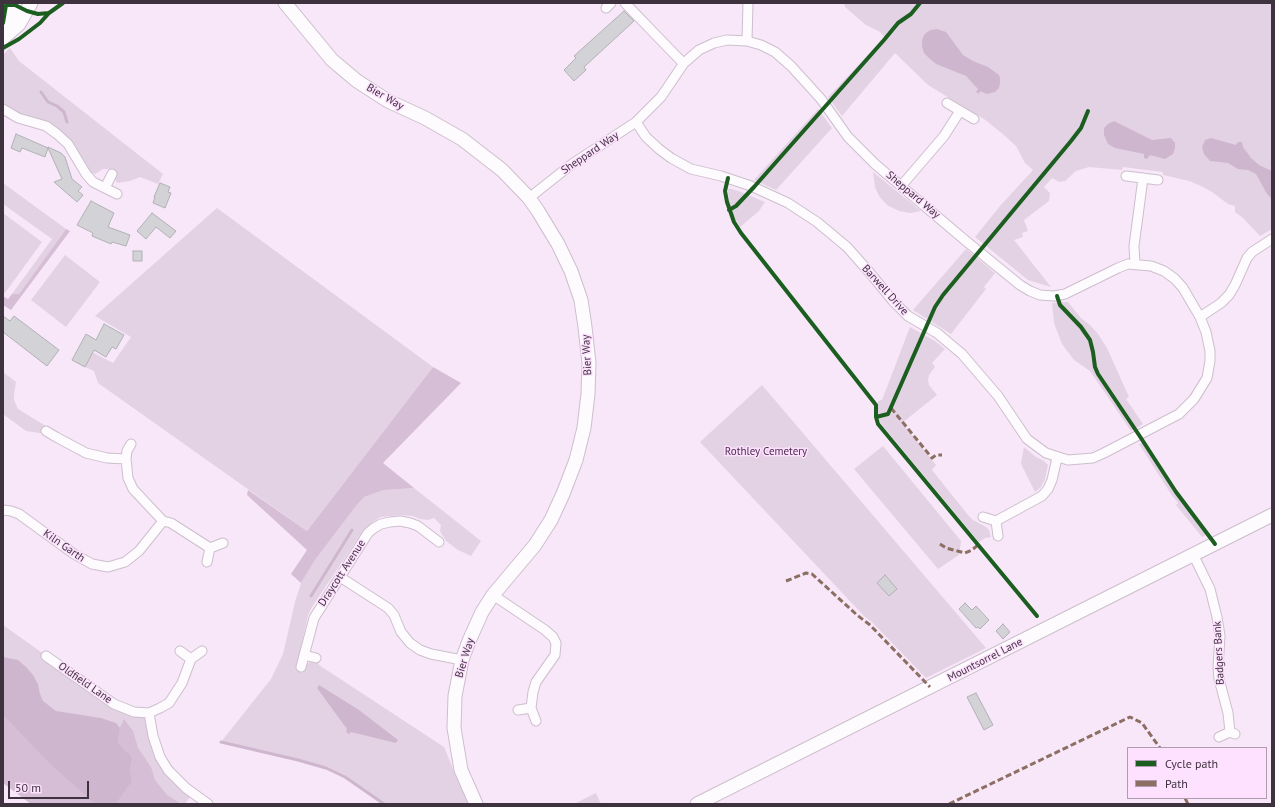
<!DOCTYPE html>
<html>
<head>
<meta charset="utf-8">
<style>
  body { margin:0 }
  #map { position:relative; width:1275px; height:807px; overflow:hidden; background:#f7e7f8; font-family:"PT Sans",sans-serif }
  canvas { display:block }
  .frame { position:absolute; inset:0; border:4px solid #3d323d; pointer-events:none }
  .legend { position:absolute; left:1127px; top:747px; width:140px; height:52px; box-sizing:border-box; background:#fde1fe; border:1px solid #b09bb1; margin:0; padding:5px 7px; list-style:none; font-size:12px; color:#3d323d }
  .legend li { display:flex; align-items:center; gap:8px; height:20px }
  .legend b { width:20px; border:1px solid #b09bb1 }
  .scale { position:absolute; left:8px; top:781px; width:81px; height:18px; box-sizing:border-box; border:2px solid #3d323d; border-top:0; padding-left:5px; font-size:12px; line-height:14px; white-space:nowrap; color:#3d323d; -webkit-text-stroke:3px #fde1fe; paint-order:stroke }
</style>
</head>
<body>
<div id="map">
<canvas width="1275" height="807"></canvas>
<div class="frame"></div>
<ul class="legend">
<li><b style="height:5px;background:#1b5e20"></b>Cycle path</li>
<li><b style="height:5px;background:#8d6e63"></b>Path</li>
</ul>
<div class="scale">50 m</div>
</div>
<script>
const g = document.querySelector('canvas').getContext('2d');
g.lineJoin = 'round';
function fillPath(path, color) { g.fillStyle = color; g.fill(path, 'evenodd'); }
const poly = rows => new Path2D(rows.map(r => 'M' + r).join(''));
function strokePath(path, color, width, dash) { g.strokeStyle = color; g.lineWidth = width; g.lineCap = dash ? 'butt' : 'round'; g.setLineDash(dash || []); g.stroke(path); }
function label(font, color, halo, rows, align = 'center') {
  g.font = font + ' "PT Sans",sans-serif'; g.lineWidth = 3; g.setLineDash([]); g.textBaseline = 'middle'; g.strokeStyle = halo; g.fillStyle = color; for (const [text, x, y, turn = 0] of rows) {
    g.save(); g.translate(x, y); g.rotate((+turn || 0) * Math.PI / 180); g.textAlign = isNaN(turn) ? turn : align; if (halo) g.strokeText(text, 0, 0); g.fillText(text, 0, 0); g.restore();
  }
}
const green = poly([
  [844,3,1272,3,1272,229,1260,236,1243,218,1235,212,1235,206,1228,204,1212,192,1201,186,1189,181,1163,175,1163,172,1123,167,1122,170,1089,167,1076,171,1065,181,1059,182,1052,178,1044,187,1050,193,1049,201,1024,220,1028,231,1022,233,1023,237,1014,240,1051,287,1028,280,975,237,1000,206,1033,170,1025,163,1016,146,1004,135,984,119,928,85,895,53,842,116,828,97,885,37,880,32,866,25,845,7],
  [10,48,19,61,163,174,158,184,140,177,130,181,117,183,111,171,108,169,103,169,95,174,88,172,67,138,3,107,3,55],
  [818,109,832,128,776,190,754,180],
  [873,172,921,211,910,213,899,211,887,205,879,196,875,187],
  [3,183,66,229,19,294,12,294,52,239,3,204],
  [728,189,732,189,741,192,765,202,759,211,740,227,729,208],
  [217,208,433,367,307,531,98,383,94,371,85,367,92,352,113,363,131,337,95,316],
  [3,213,42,242,5,293,3,292],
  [966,249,995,273,984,287,986,289,951,334,913,310],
  [65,255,100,282,66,327,31,300],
  [1068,302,1081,318,1091,326,1098,334,1107,348,1129,397,1126,399,1143,424,1131,431,1090,371,1074,360,1062,344,1054,323,1052,303],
  [910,327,935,341,945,349,932,363,935,367,929,375,928,380,929,385,937,395,902,423,936,465,932,470,968,515,973,520,986,527,989,530,991,537,985,538,979,542,882,425,878,418,878,401,882,400],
  [3,372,16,382,14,395,14,400,18,409,49,428,47,434,26,431,3,414],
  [762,385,986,648,926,678,872,622,864,616,700,442],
  [1143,443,1174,492,1206,535,1202,537,1176,505,1178,503,1171,494,1139,444],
  [883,446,961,541,959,555,938,569,854,469],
  [1024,447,1036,457,1044,461,1048,465,1045,479,1041,487,1035,492,1022,466,1021,463],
  [414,488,481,541,471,556,458,550,446,541,440,531,441,525,434,518,428,520,420,519,413,516,400,515,380,517,369,525,360,535,312,607,308,615,296,670,303,671,306,664,311,662,317,661,319,665,444,747,461,788,470,804,384,804,345,777,326,768,298,760,221,742,271,679,283,654,295,602,301,583,315,560,356,506,364,497,384,490],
  [3,625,114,704,149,713,160,757,193,793,185,804,31,804,3,783],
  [596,793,601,804,574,804]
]);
const forest = poly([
  [66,229,70,231,11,310,3,305,3,296,8,299,12,294,19,294],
  [433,367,461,383,383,463,414,488,384,490,364,497,356,506,315,560,301,583,291,574,307,550,247,495,248,490,307,531],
  [3,715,50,764,95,804,31,804,3,783],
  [124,719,133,731,138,748,151,767,155,780,167,795,181,804,116,804,132,781,130,770,132,759,130,754,125,751,118,742,120,728]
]);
const water = poly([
  [937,29,946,32,963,55,973,61,988,67,999,75,1000,78,1000,83,999,88,995,92,987,94,980,91,979,94,976,92,978,89,966,76,936,64,929,58,924,53,922,46,922,40,924,35,927,32,931,30],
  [1114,121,1152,140,1171,138,1175,143,1175,148,1173,154,1165,159,1150,155,1147,159,1144,158,1144,154,1115,148,1108,144,1104,135,1104,128,1108,124],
  [1211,138,1236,145,1238,142,1242,142,1243,147,1251,158,1259,165,1272,171,1272,199,1267,194,1256,174,1248,170,1238,169,1228,163,1210,161,1204,154,1202,147,1205,140],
  [3,657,18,660,26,667,33,675,38,684,40,694,43,701,56,711,101,718,116,723,120,728,118,742,125,751,130,754,132,759,130,770,132,781,116,804,95,804,50,764,3,715],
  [319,685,359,710,398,740,396,743,351,732,349,734,346,732,347,729,317,688]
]);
const stream = poly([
  [41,92,48,102,57,106,64,112,67,122],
  [311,596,352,530],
  [221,742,298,760,326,768,345,777,384,804]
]);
const building = poly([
  [624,11,634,21,584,67,586,70,574,81,564,70,576,58,574,56,624,11],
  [16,134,48,148,48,147,61,153,65,157,72,179,82,187,78,191,83,195,77,202,54,182,62,179,48,148,45,157,22,148,20,152,11,148,16,134],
  [160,183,170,187,168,192,171,193,165,208,153,203,155,197,154,197,160,183],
  [91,201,114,213,108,227,130,235,126,246,112,242,111,244,92,236,93,233,77,225,91,201],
  [152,213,176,231,170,238,156,227,146,239,137,231,152,213],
  [133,251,142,251,142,261,133,261,133,251],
  [3,316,10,321,14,316,59,350,47,366,3,332,3,316],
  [104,324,124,335,116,349,112,347,106,357,94,350,85,367,72,360,86,334,96,340,104,324],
  [885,575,897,589,889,596,877,583,885,575],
  [965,603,972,610,976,606,989,620,980,629,978,627,976,628,959,609,965,603],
  [1003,624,1010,632,1003,639,996,631,1003,624],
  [976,693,993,725,984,730,967,697,976,693]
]);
const street = poly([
  [625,3,683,63],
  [606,8,611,3],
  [747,41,748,3],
  [947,103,974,119],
  [3,109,18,118,46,126,57,134,68,144,86,174,93,182,117,194],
  [1126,176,1158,180],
  [902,185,944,136,960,111],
  [105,188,112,174],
  [529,198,572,164,636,122,661,97,684,63,699,50,714,43,727,40,747,41,761,45,775,52,791,66,821,99,848,137,875,164,966,241,1020,285,1030,291,1040,295,1054,296,1065,294,1118,268,1128,264,1151,266,1164,271,1175,279,1183,288,1200,317,1206,332,1210,351,1210,361,1207,378,1194,399,1179,414,1104,453,1093,458,1068,460,1046,453,1027,439,998,396,962,354,937,333,908,316,893,301,870,273,847,247,817,222,788,203,751,186,721,176,691,169,671,158,659,149,646,137,636,122],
  [1135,264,1134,246,1143,178],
  [1200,317,1221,303,1229,295,1235,285,1247,258,1252,252,1272,239],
  [46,431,56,437,86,453,107,458,126,459],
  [3,510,11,511,19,514,74,554,92,564,108,567,125,562,139,551,163,521,133,489,128,478,126,459,127,451,131,444],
  [983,517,996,521,998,536],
  [163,521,171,523,210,548],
  [996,521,1042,496,1048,489,1052,480,1057,458],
  [1193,554,1210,589,1217,617,1220,636,1218,667,1219,679,1228,713,1230,732,1235,734],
  [207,562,210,548,223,543],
  [340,577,388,608,394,615,401,632,410,643,420,650,431,654,462,660],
  [493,595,545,630,553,637,556,643,555,655,536,682,533,692,531,708,536,721],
  [180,651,191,659],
  [304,655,316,658],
  [46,656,114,704,134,712,149,713,160,708,169,703,182,683,191,659,202,651],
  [301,667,314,618,368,533,374,528,381,524,390,522,400,521,410,523,418,526,439,542],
  [518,710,531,708],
  [149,713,153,736,160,757,168,770,186,788,208,804],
  [1219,737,1230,732]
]);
const secondary = poly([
  [285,3,332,60,357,81,388,101,425,118,462,139,502,170,529,198,538,211,558,244,571,271,581,300,585,327,589,363,588,394,584,428,576,460,563,494,551,520,535,545,493,595,482,612,469,641,462,660,455,696,454,728,461,770,476,804],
  [4,35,11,20,15,3],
  [3,38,19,24,31,3],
  [697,804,1272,515]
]);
const quiet = poly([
  [891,408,932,458,936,455,942,455],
  [940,544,946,548,965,553,972,550,978,545],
  [786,581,806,573,812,574,857,615,870,625,930,687],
  [1185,798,1188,804],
  [949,804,1130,717,1142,723,1160,748]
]);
const cycleway = poly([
  [3,23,6,5,15,5,27,11,38,14,49,13],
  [3,48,19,39,40,23,49,13,63,3],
  [728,178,725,191,727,202,734,222,741,233,876,405,876,417,878,424,1037,616],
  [729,210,736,206,754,187,884,40,898,23,911,14,920,3],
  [1057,296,1060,305,1081,327,1090,340,1093,352,1095,367,1098,374,1139,435,1176,492,1215,544],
  [876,417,888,414,935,307,943,295,1071,141,1081,128,1088,111]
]);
const streetNames = [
  ["Bier Way",385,97,30],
  ["Sheppard Way",590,153,-34],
  ["Sheppard Way",913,195,40],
  ["Barwell Drive",885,290,48],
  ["Bier Way",587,355,-93],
  ["Kiln Garth",64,546,35],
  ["Draycott Avenue",342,573,-57],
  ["Badgers Bank",1219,653,-93],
  ["Bier Way",465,658,-73],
  ["Mountsorrel Lane",985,660,-27],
  ["Oldfield Lane",85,683,35]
];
const parkNames = [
  ["Rothley Cemetery",766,452]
];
fillPath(green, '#e3d2e4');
fillPath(forest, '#d5bed6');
fillPath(water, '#ceb6cf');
strokePath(stream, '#ceb6cf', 3);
fillPath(building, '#d3d3d7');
strokePath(building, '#b1b1b5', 1);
strokePath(street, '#ccbfcc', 11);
strokePath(secondary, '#ccbfcc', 15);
strokePath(street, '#fefbfe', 9);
strokePath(secondary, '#fefbfe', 13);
strokePath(quiet, '#8d6e63', 3, [6, 3]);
strokePath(cycleway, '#1b5e20', 4);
label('11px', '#3d323d', '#fde1fe', streetNames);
label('11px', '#4f2951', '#fde1fe', parkNames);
</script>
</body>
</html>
